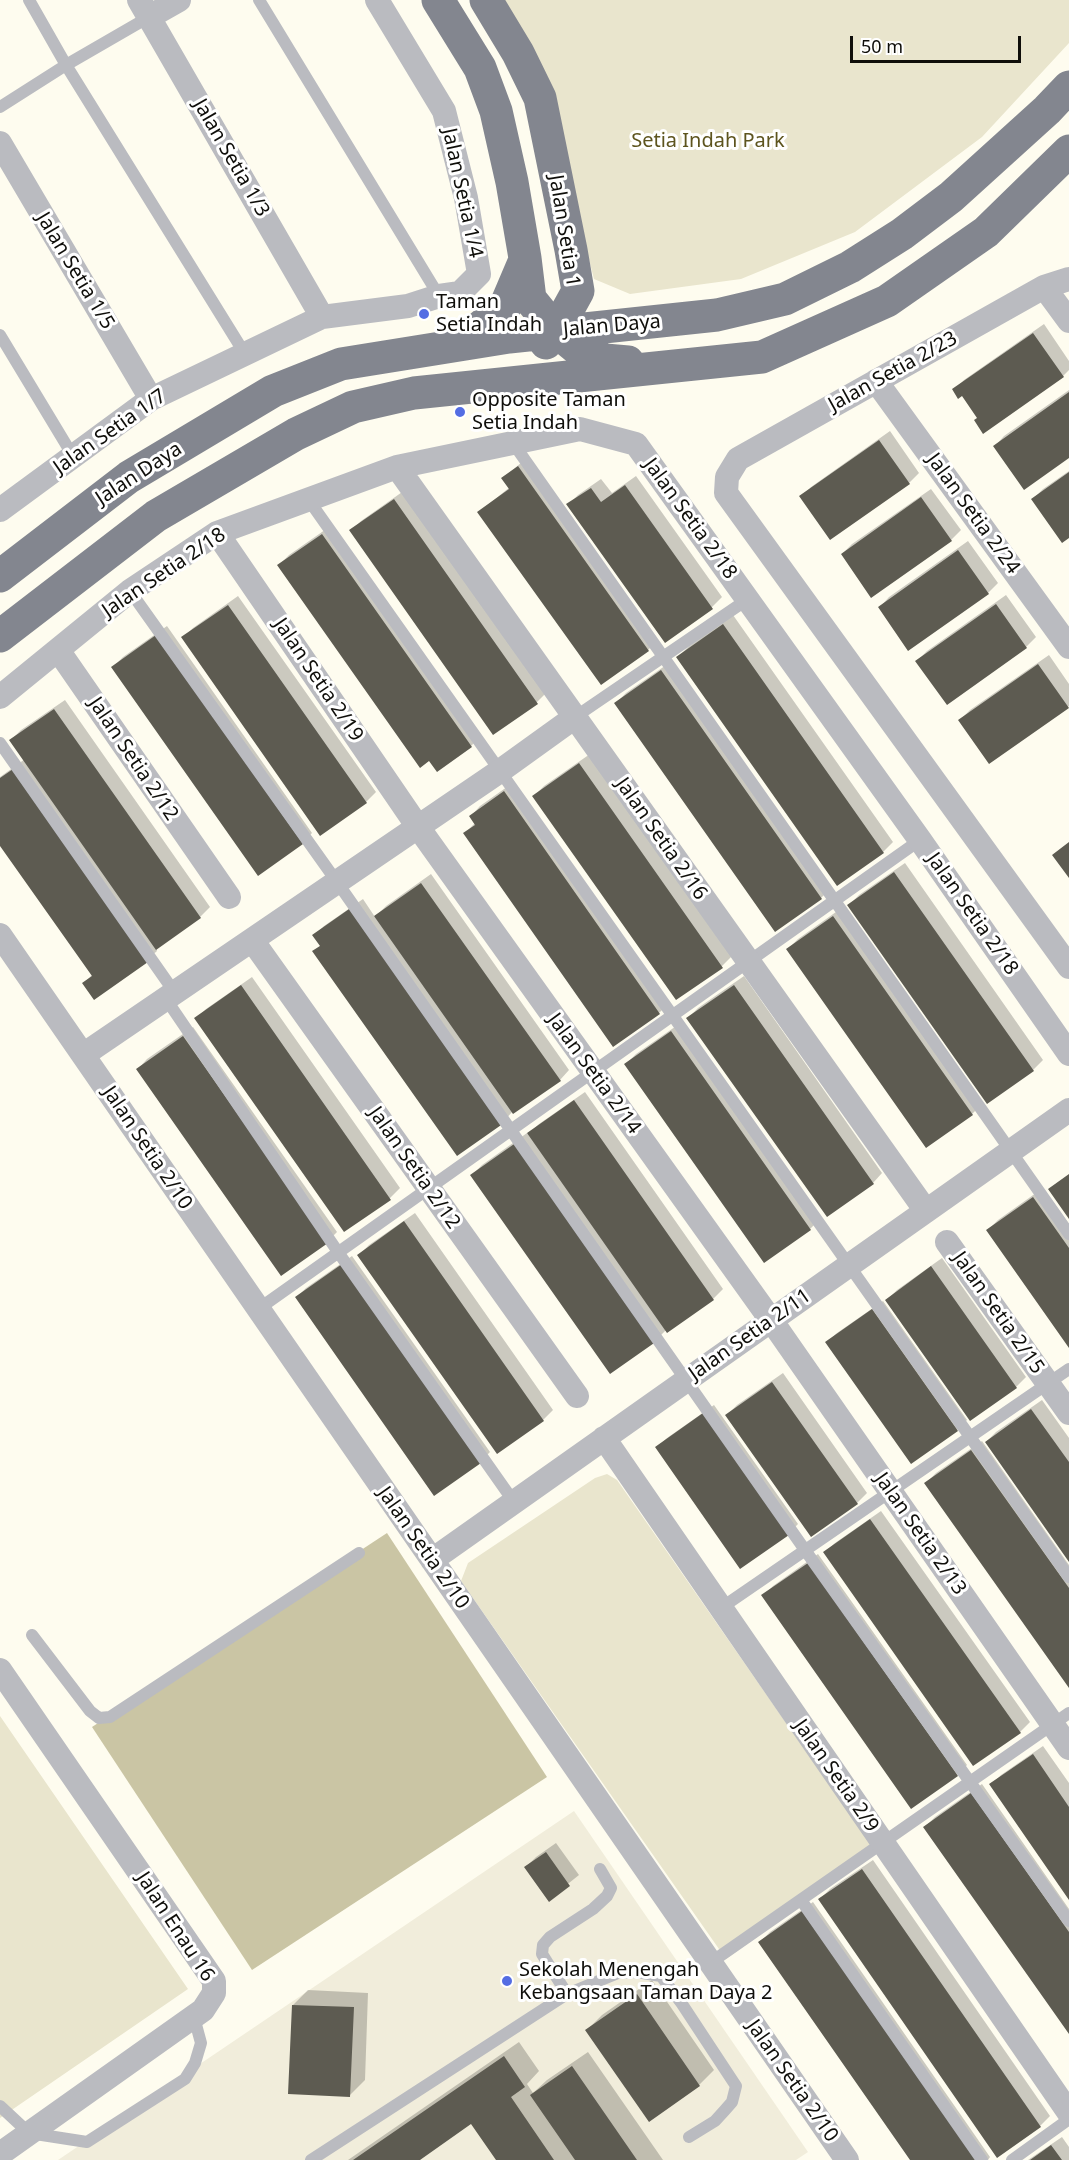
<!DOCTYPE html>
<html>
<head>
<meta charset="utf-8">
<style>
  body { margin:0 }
  #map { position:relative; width:1069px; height:2160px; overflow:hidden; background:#fefcef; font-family:"Noto Sans",sans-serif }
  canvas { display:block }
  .scale { position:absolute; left:850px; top:36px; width:171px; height:27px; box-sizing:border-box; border:3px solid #0f0e0a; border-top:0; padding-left:8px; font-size:18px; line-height:21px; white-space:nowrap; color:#0f0e0a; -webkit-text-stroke:4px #fff; paint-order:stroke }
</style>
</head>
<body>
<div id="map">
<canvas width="1069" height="2160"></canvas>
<div class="scale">50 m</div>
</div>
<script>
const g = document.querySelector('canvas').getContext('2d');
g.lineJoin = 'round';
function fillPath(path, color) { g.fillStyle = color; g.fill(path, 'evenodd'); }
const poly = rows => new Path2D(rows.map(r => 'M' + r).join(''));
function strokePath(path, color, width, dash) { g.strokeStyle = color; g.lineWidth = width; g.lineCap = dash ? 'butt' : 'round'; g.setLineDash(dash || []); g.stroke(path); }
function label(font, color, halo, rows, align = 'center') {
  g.font = font + ' "Noto Sans",sans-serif'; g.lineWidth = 6; g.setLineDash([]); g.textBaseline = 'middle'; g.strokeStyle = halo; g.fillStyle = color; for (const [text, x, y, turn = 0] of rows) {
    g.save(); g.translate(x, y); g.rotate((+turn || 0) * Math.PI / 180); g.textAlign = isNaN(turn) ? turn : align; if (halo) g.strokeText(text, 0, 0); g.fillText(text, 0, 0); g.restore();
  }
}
const built = poly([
  [574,1811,808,2152,796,2160,58,2160]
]);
const green = poly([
  [502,0,1069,0,1069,43,982,137,855,232,741,279,630,294,594,279,573,197],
  [607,1474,617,1480,876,1852,726,1959,461,1581,468,1563,595,1478],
  [0,1716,188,1989,0,2118]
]);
const forest = poly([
  [387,1533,547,1777,252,1970,92,1727]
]);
const shadow = poly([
  [1044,324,1069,361,1069,370,1063,376,979,417,962,394,954,390,964,380],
  [1069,390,1069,456,995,446,1004,436],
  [890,431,919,473,909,483,830,538,801,497,811,487],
  [528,457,658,640,648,650,602,683,479,512,510,487,503,478],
  [1069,471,1069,536,1033,499,1043,489],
  [636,476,722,597,712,607,666,641,568,505,578,495,601,479,612,493],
  [931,489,961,530,951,540,842,554,852,544],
  [405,490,547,692,537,702,494,733,351,531,361,521],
  [332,525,481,736,471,746,279,565,289,555],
  [968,541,998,583,988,593,880,607,889,597],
  [1006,595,1036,637,1026,647,917,661,927,651],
  [238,596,376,792,366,802,183,638,193,628],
  [733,615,893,842,883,852,678,657,688,647],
  [167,626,312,833,302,843,113,667,123,657],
  [1049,655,1069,684,1069,706,989,762,960,720,970,710],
  [672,661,831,888,821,898,616,703,626,693],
  [65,700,210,907,200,917,156,948,157,951,147,960,84,983,92,975,0,844,0,777,25,759,11,740,21,730],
  [590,754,732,956,722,966,676,998,534,796,544,786],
  [514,782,669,1003,659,1013,465,833,475,823,471,816,480,806],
  [905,863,1043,1060,1033,1070,988,1102,849,905,859,895],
  [431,874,569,1070,560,1080,513,1111,503,1122,314,951,321,945,314,936,324,926,363,899,375,917,386,906],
  [843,907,982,1104,972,1114,788,949,798,939],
  [744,976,882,1173,873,1183,688,1018,698,1008],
  [252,977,400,1188,390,1198,344,1230,196,1019,206,1009],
  [682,1022,820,1219,810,1229,626,1064,636,1054],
  [193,1027,337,1232,327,1242,138,1069,147,1059],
  [585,1092,723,1289,713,1299,668,1331,667,1329,656,1340,472,1175,482,1165,527,1133,528,1134,539,1124],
  [1043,1188,1069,1224,1069,1345,988,1230,998,1220],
  [415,1213,553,1410,543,1420,498,1452,359,1255,369,1245],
  [352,1256,490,1452,480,1462,297,1297,306,1288],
  [942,1258,1026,1377,1016,1387,887,1300,897,1290],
  [883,1301,967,1420,957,1430,827,1342,837,1333],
  [783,1373,867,1493,857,1503,811,1535,727,1415,737,1405],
  [1042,1400,1069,1438,1069,1559,986,1442,996,1432],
  [714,1405,798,1524,788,1534,657,1447,667,1438],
  [982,1441,1069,1565,1069,1686,926,1483,936,1473],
  [881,1511,1030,1722,1020,1732,825,1552,835,1543],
  [818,1554,967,1765,957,1775,763,1596,773,1586],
  [1043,1746,1069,1783,1069,1897,991,1785,1001,1775],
  [982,1784,1069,1909,1069,2032,925,1827,935,1817],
  [556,1843,579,1875,549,1899,526,1867,536,1857],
  [873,1860,1050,2116,1040,2126,820,1899,830,1889],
  [813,1902,990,2157,988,2160,912,2160,760,1942,770,1932],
  [652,1980,714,2070,699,2085,649,2120,587,2030,602,2015],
  [308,1990,368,1993,365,2080,349,2096,293,2005],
  [519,2042,539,2071,527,2084,533,2093,547,2080,588,2052,663,2160,498,2160,472,2122,417,2160,348,2160],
  [1062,2137,1069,2147,1069,2160,1028,2160]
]);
const building = poly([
  [1033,333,1064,377,983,434,974,420,977,418,962,396,958,399,952,389],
  [1069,392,1069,458,1024,490,993,446],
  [879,440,910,484,830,540,799,496],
  [518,466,649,651,601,685,477,512,509,489,501,478],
  [1069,472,1069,538,1062,543,1031,499],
  [625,485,713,609,665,643,566,504,591,488,601,502],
  [921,497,952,541,871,598,841,554],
  [394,499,538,704,493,735,349,530],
  [322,534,472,747,437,772,429,761,420,768,277,565],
  [958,550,989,594,908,651,878,607],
  [996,604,1027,648,947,705,915,661],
  [228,605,367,803,320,836,181,637],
  [723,624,884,853,837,886,676,657],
  [156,635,303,844,258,876,111,667],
  [1038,664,1069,708,989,764,958,720],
  [661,670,822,899,775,932,614,703],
  [54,709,201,918,156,950,9,740],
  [579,763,723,968,676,1000,532,796],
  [13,769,148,962,94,1000,82,983,92,976,0,846,0,778],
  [504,791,660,1014,613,1047,463,833,475,825,469,816],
  [1069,842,1069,878,1052,855],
  [894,872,1034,1071,987,1104,847,905],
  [421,883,561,1081,513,1114,374,916],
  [352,907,504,1123,457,1156,312,951,320,946,312,935],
  [833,916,973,1115,926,1148,786,949],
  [241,985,391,1200,344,1232,194,1018],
  [734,985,874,1184,827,1217,686,1018],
  [671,1031,811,1230,764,1263,624,1064],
  [183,1036,328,1243,281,1276,136,1069],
  [574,1100,714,1300,667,1333,527,1133],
  [517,1142,657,1341,610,1374,470,1175],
  [1069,1174,1069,1219,1048,1189],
  [1033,1197,1069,1248,1069,1348,986,1230],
  [404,1221,544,1421,497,1454,357,1255],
  [342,1264,481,1463,434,1496,295,1297],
  [931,1266,1017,1388,970,1421,885,1300],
  [872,1309,958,1431,911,1464,825,1342],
  [772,1382,858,1504,811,1537,725,1415],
  [1031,1409,1069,1462,1069,1562,985,1442],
  [703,1413,789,1535,740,1569,655,1447],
  [971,1450,1069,1588,1069,1688,924,1483],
  [870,1519,1021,1733,973,1766,823,1552],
  [808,1563,958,1776,911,1809,761,1595],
  [1033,1754,1069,1807,1069,1900,989,1784],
  [971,1793,1069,1932,1069,2034,923,1827],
  [546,1852,570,1886,549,1902,524,1867],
  [862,1869,1041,2127,997,2158,818,1899],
  [802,1911,976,2160,910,2160,758,1942],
  [637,1994,700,2086,649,2122,585,2030],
  [292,2005,354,2007,350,2097,288,2094],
  [504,2056,525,2087,511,2097,554,2160,496,2160,471,2124,420,2160,353,2160],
  [572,2066,637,2160,575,2160,530,2095],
  [1051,2145,1062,2160,1030,2160]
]);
const lane = poly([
  [29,0,66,65,245,354],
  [259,0,439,296],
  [0,107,66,65,149,17],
  [0,335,73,456],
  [513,443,1069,1234],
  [308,499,1069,1577],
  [130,591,337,882,805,1550,1069,1921],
  [575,717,748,599],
  [0,743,175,993],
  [166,999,338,1252,514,1502],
  [257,1310,920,840],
  [721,1608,1069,1369],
  [32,1635,90,1711,99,1718,110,1717,359,1553],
  [801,1900,982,2160],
  [710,1963,1069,1713],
  [567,1994,542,1954,543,1945,550,1937,593,1909,607,1896,611,1888,600,1869],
  [0,2106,29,2133,87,2142,185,2079,195,2063,201,2043,194,2017],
  [311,2160,567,1994,618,1973,636,1972,661,1976,682,2004,736,2086,732,2102,725,2110,715,2121,689,2137],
  [1012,2160,1069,2119]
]);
const street = poly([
  [139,0,322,317],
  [149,17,179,0],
  [0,143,151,399],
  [1069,279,1044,287,738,459,727,477,726,493,1069,967],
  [1044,287,1069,321],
  [876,381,1069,647],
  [397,467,926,1211],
  [0,510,151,399,322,317,408,306,439,296,460,293,479,274,466,198,444,111,377,0],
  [217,533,418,827,771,1320,1069,1748],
  [58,650,229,897],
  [0,697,130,591,217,533,397,467,580,429,636,444,920,840,1069,1054],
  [0,935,847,2160],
  [252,940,577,1396],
  [83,1055,500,771,575,717],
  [947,1242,1069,1413],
  [604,1438,1069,2113],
  [432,1560,1069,1110],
  [0,1670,214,1981,214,1993,203,2010,0,2154]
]);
const primary = poly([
  [438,0,480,68,496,111,512,182,525,258,530,299,556,331,579,350,605,360,628,362],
  [486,0,518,53,540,98,571,250,578,291,556,331,546,343],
  [459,344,505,307,525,260],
  [0,576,129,477,273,391,341,364,509,337,717,315,785,299,850,267,902,234,951,197,1047,110,1069,87],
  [0,636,156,516,296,434,353,407,414,393,762,357,887,301,986,232,1069,151]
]);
const markers = [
  [424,314,6,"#546de3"],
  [460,412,6,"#546de3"],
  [507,1981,6,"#546de3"]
];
const parkNames = [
  ["Setia Indah Park",708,141]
];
const streetNames = [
  ["Jalan Setia 1/3",231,158,60],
  ["Jalan Setia 1/4",462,193,78],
  ["Jalan Setia 1",564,231,81],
  ["Jalan Setia 1/5",75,271,59],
  ["Jalan Daya",612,326,-5],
  ["Jalan Setia 2/23",893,372,-29],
  ["Jalan Setia 1/7",110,432,-35],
  ["Jalan Daya",139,474,-33],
  ["Jalan Setia 2/24",973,514,54],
  ["Jalan Setia 2/18",690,519,54],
  ["Jalan Setia 2/18",164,573,-34],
  ["Jalan Setia 2/19",318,680,56],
  ["Jalan Setia 2/12",133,759,56],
  ["Jalan Setia 2/16",661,839,55],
  ["Jalan Setia 2/18",972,914,55],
  ["Jalan Setia 2/14",594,1074,54],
  ["Jalan Setia 2/10",147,1148,56],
  ["Jalan Setia 2/12",414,1168,55],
  ["Jalan Setia 2/15",998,1313,55],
  ["Jalan Setia 2/11",750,1335,-35],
  ["Jalan Setia 2/13",920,1534,55],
  ["Jalan Setia 2/10",423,1548,55],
  ["Jalan Setia 2/9",836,1776,55],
  ["Jalan Enau 16",175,1927,57],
  ["Jalan Setia 2/10",792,2081,55]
];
const poiNames = [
  ["Taman",436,302],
  ["Setia Indah",436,325],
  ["Opposite Taman",472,400],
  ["Setia Indah",472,423],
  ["Sekolah Menengah",519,1970],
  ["Kebangsaan Taman Daya 2",519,1993]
];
fillPath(built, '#f1eddb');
fillPath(green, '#e9e5cd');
fillPath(forest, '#cac5a4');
fillPath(shadow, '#0003');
fillPath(building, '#5d5b51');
strokePath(lane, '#babbc0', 12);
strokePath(street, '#babbc0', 24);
strokePath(primary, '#83868f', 33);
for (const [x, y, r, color] of markers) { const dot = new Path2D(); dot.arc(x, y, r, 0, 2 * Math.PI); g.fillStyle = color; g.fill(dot); strokePath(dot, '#fff', 2); }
label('20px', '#5d541e', '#fff', parkNames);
label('20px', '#0f0e0a', '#fff', streetNames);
label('20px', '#0f0e0a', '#fff', poiNames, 'left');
</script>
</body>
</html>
